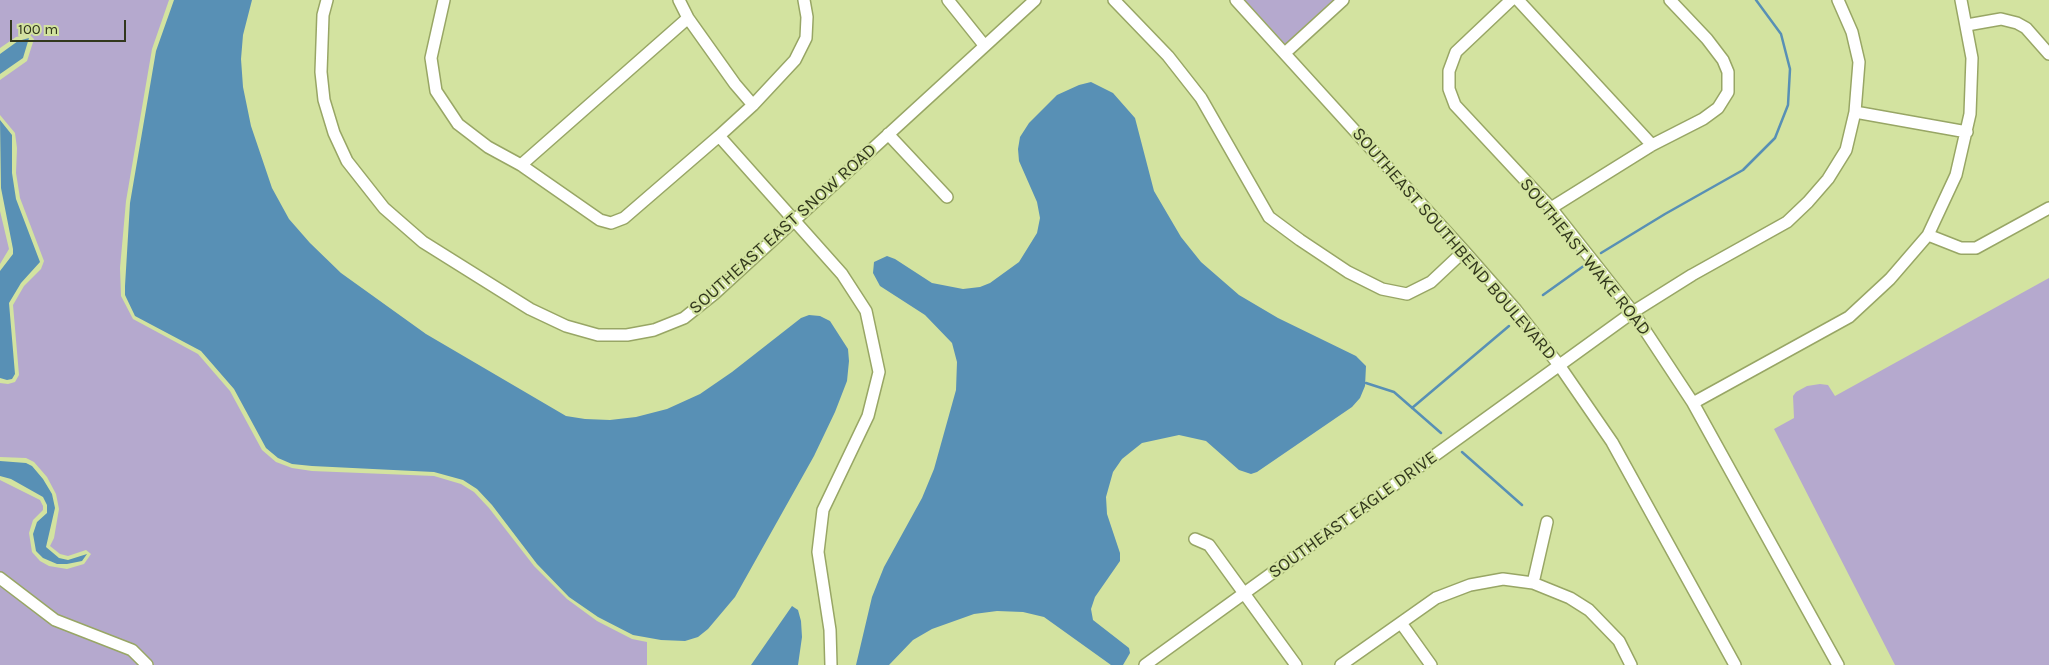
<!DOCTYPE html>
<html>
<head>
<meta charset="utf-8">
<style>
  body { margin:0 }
  #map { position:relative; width:2049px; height:665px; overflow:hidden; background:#d3e3a0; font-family:Karla,sans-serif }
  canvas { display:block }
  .scale { position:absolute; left:10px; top:20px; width:116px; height:22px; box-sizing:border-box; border:2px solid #32381d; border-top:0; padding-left:6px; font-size:15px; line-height:18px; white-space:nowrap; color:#32381d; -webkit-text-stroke:4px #d3e3a0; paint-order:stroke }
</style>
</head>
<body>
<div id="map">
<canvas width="2049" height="665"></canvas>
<div class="scale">100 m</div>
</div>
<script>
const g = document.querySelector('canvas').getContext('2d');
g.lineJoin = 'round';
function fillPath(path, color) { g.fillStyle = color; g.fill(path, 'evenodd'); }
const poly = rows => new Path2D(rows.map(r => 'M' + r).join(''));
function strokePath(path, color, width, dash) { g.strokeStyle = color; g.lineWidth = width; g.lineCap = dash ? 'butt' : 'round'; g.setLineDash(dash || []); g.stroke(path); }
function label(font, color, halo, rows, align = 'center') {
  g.font = font + ' Karla,sans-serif'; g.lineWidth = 4.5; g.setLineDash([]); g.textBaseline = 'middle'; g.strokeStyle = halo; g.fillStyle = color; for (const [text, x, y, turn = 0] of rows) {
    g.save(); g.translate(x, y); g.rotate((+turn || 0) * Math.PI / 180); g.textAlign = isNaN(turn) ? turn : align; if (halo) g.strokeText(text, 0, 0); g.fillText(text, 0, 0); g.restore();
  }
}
const green = poly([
  [0,0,169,0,152,49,126,201,120,268,121,296,133,319,198,354,230,391,262,450,276,462,292,468,312,471,434,476,461,484,474,492,489,508,534,566,567,599,597,621,632,639,647,642,647,665,0,665,0,480,40,500,43,506,43,510,33,520,29,533,32,552,40,561,49,566,67,569,84,564,91,554,86,550,68,556,60,554,50,546,54,538,59,509,56,494,47,477,34,462,26,458,0,457,0,383,8,384,15,382,19,375,13,305,24,286,41,269,44,261,20,198,16,173,17,148,15,133,0,115,0,80,27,61,34,39,29,34,16,37,0,48],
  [1245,0,1336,0,1286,45],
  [0,211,9,249,0,264],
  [2049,278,2049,665,1895,665,1774,429,1794,418,1793,396,1796,392,1807,386,1820,384,1828,385,1835,396]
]);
const water = poly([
  [174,0,252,0,243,35,241,59,243,87,251,126,272,188,289,219,310,243,341,273,426,334,566,416,585,419,610,420,636,417,667,409,700,394,732,372,801,318,809,315,820,316,830,321,848,349,849,361,847,381,835,412,814,456,735,597,708,629,698,637,685,641,661,640,633,635,598,617,569,597,537,564,492,505,477,489,463,480,434,472,312,466,292,464,278,458,266,448,234,389,201,351,135,316,125,295,125,286,130,203,156,51],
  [29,38,23,58,0,74,0,54,18,41],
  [1091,82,1113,93,1135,118,1154,191,1181,237,1201,262,1239,295,1278,318,1356,356,1366,366,1365,386,1360,398,1352,407,1257,472,1251,474,1239,470,1206,441,1179,435,1142,443,1122,459,1113,472,1106,497,1107,514,1120,553,1120,561,1095,597,1091,609,1093,620,1129,648,1130,653,1123,665,1111,665,1044,617,1023,612,997,611,974,614,932,629,913,640,889,665,856,665,872,597,884,567,922,498,934,469,956,390,957,362,952,343,925,315,880,286,873,273,874,262,887,256,895,259,932,283,963,289,980,287,990,283,1019,262,1037,233,1040,218,1037,202,1019,161,1018,149,1020,137,1029,123,1057,95,1079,85],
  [0,120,12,135,12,173,16,199,40,262,21,283,9,303,15,374,12,379,7,380,0,378,0,271,13,254,13,249,1,188],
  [0,461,26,463,32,466,43,479,52,494,55,508,46,547,59,558,68,560,87,554,82,561,67,564,57,564,43,558,36,551,33,534,37,522,47,513,47,505,43,497,11,479,0,476],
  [792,606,798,610,801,621,802,637,798,665,751,665]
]);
const stream = poly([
  [1601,253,1665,214,1743,170,1775,138,1788,105,1790,69,1781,34,1756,0],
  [1543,295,1585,265],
  [1366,383,1394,392,1441,433],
  [1412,408,1509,326],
  [1462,452,1522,505]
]);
const minor = poly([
  [327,0,323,15,321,72,324,100,334,133,347,161,384,208,423,242,530,309,566,326,598,335,627,335,654,330,684,318,714,294,1035,0],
  [444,0,431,58,436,91,458,124,488,147,521,165,600,220,611,223,624,218,719,136,753,105,795,60,806,38,807,17,804,0],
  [679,0,688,18,735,84,753,105],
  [948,0,984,45],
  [1114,0,1168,56,1201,98,1269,217,1300,240,1348,272,1382,289,1407,294,1431,282,1464,251],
  [1236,0,1464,251,1516,310,1559,365,1612,442,1735,665],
  [1511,0,1456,52,1449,71,1449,89,1455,105,1551,208,1633,312,1693,403,1838,665],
  [1518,0,1652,145],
  [1967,25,2001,19,2017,23,2026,28,2049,54],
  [1285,53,1343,0],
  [1855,112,1967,132],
  [888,134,947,197],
  [719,136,842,274,866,311,879,372,868,416,823,510,818,552,830,630,831,665],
  [521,165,688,18],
  [1551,208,1652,145,1703,119,1718,108,1728,92,1728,72,1723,60,1707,39,1670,0],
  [1928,235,1961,248,1976,248,2049,208],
  [1693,403,1849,317,1890,279,1928,235,1956,175,1970,114,1972,58,1961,0],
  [1195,539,1209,545,1296,665],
  [0,578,55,620,132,650,147,665],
  [1533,583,1547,522],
  [1401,623,1431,665],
  [1145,665,1633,312,1692,275,1787,222,1808,202,1828,179,1846,150,1855,112,1859,62,1852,32,1838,0],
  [1341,665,1436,598,1470,585,1503,579,1533,583,1570,598,1589,610,1619,641,1631,665]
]);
const streetNames = [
  ["SOUTHEAST EAST SNOW ROAD",783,229,-42],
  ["SOUTHEAST SOUTHBEND BOULEVARD",1454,244,49],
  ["SOUTHEAST WAKE ROAD",1585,257,51],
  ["SOUTHEAST EAGLE DRIVE",1353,515,-36]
];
fillPath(green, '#b5a9ce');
fillPath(water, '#5890b5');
strokePath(stream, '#5890b5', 2.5);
strokePath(minor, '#98a665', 14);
strokePath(minor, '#fff', 11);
label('18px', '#32381d', '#d3e3a0', streetNames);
</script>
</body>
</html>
